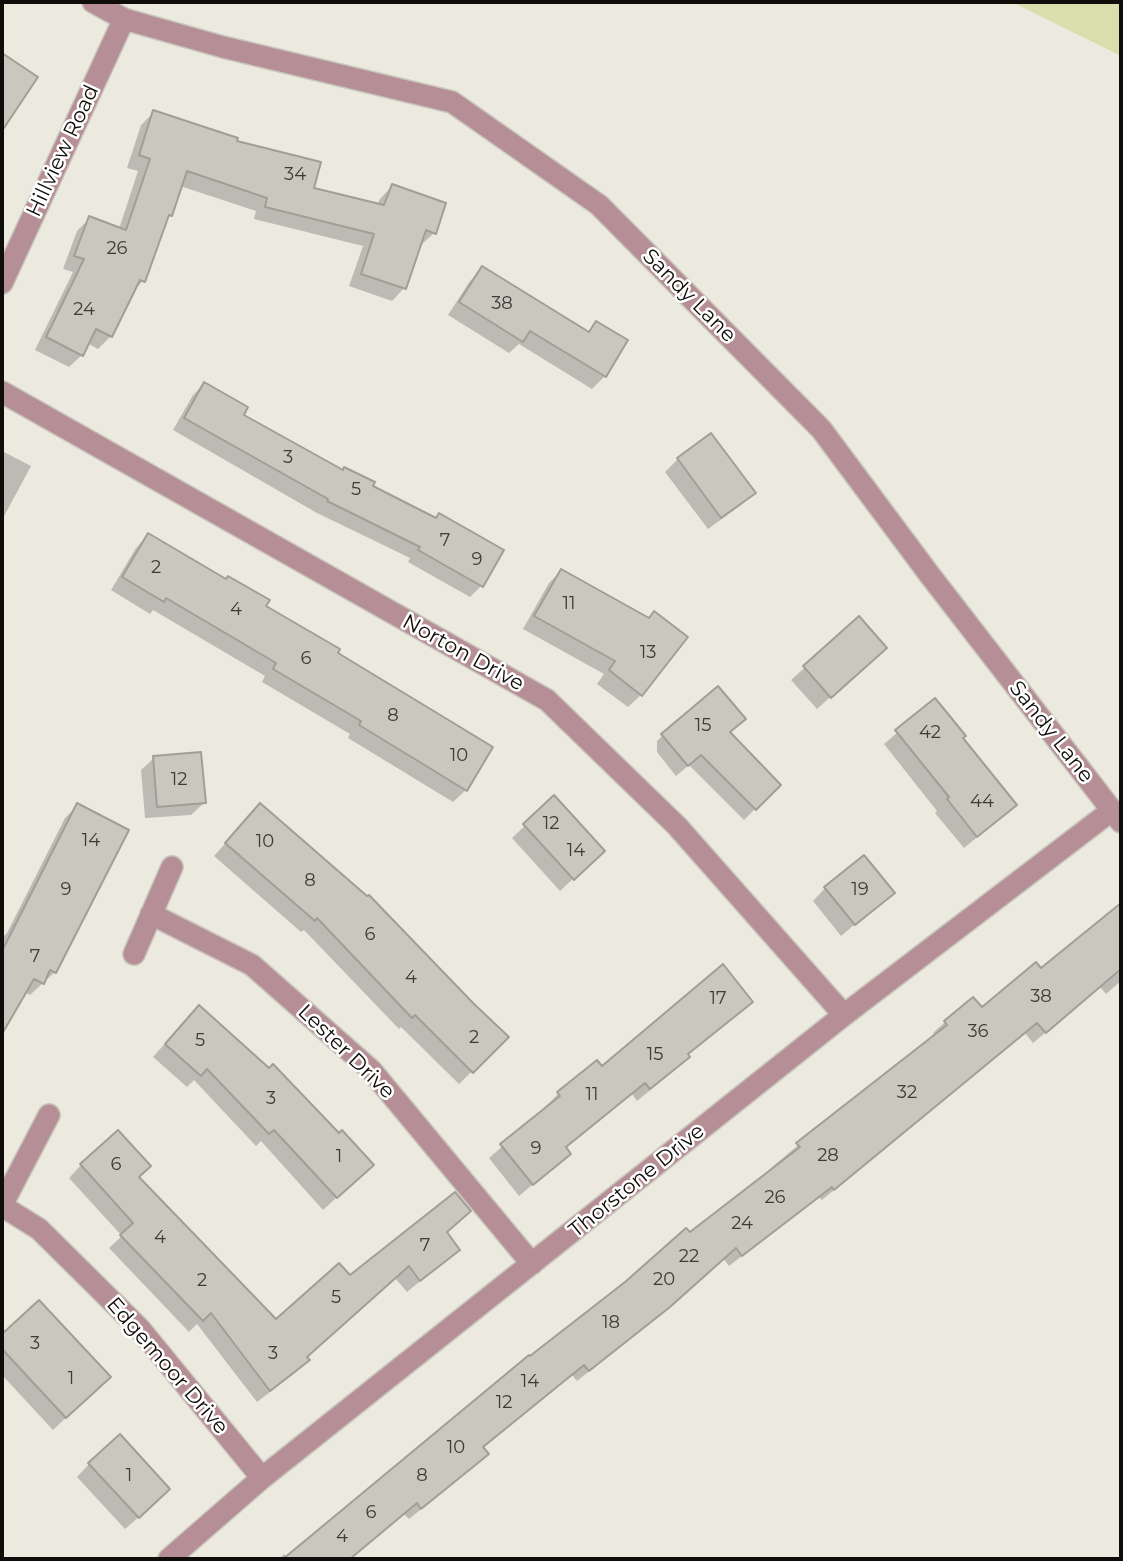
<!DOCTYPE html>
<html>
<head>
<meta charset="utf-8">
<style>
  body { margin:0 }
  #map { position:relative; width:1123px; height:1561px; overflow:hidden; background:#ece9df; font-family:Montserrat,sans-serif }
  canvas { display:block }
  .frame { position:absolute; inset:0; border:4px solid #0e0d0a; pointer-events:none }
</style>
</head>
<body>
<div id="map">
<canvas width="1123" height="1561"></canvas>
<div class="frame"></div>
</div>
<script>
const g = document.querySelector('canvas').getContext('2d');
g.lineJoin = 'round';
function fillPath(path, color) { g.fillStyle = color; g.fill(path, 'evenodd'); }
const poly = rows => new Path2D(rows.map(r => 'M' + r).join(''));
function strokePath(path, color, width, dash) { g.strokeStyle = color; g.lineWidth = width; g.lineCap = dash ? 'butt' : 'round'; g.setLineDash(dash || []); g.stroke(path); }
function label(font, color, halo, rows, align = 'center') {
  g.font = font + ' Montserrat,sans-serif'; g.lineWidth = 5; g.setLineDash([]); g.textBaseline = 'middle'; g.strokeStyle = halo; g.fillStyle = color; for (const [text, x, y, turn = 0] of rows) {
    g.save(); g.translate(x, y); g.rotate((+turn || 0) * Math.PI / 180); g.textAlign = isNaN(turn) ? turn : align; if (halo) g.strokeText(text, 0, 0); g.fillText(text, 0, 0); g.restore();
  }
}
const green = poly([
  [1012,2,1121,2,1121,56]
]);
const shadow = poly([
  [154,112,234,142,312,189,377,205,380,199,392,186,434,233,421,245,419,245,404,288,392,301,349,286,363,246,254,219,256,211,180,186,143,281,133,291,111,336,98,349,87,343,82,355,69,367,35,350,73,272,63,269,77,231,90,218,119,229,138,171,127,168,141,125],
  [482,269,587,333,596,323,605,376,592,389,519,344,509,353,448,315,470,281],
  [204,384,242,416,370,487,481,586,470,597,408,562,410,558,317,513,173,430,193,395],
  [711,435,753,493,741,505,708,529,665,472,678,459],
  [2,451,31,466,2,520],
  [148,535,264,607,335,654,466,790,453,802,348,738,350,734,262,682,265,676,153,610,150,614,111,590,136,548],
  [561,571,641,695,628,707,597,684,604,674,523,629,549,583],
  [859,619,872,660,817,709,791,680],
  [935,700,961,738,1002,817,964,848,935,813,937,811,884,744],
  [668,730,728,733,779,785,744,820,689,765,676,776,657,752,657,741],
  [154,758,204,803,191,815,145,818,141,770],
  [554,798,590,863,560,891,512,838],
  [78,805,127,831,55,972,30,995,24,992,2,1031,2,938,7,933,65,818],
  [248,818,367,899,507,1037,459,1084,401,1027,399,1029,304,930,301,932,214,856],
  [825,888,893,892,841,936,813,901],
  [1109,915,1121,930,1121,981,1106,994,1100,987,1033,1043,1025,1033,822,1200,819,1197,729,1266,723,1258,656,1318,577,1381,572,1375,482,1448,486,1454,475,1466,409,1519,404,1514,350,1559,279,1559,284,1554,288,1557,689,1234,776,1168,771,1168,848,1103,936,1036,933,1033,945,1022,981,1010,1041,970],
  [751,1002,687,1056,688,1057,675,1070,637,1101,632,1094,565,1148,569,1154,519,1196,489,1158,547,1108,546,1106,558,1094,596,1062,602,1069],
  [186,1020,359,1177,323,1210,261,1141,256,1146,194,1080,187,1087,153,1057],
  [81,1165,137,1178,276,1322,350,1277,445,1233,458,1250,407,1292,395,1278,305,1357,307,1360,295,1373,257,1402,197,1324,189,1332,109,1248,122,1236,69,1178],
  [38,1302,96,1389,53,1430,2,1375,2,1337],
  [89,1464,156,1502,125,1529,77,1477]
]);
const building = poly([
  [2,53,38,77,2,131,2,53],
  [153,110,238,138,237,141,321,162,314,188,384,205,392,184,446,203,436,234,426,230,406,289,361,274,374,234,265,207,267,198,187,171,172,216,169,215,145,282,140,280,112,337,96,329,83,356,46,337,84,259,74,256,89,216,126,230,150,159,139,155,153,110],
  [482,266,589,332,596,321,628,340,606,377,530,331,523,342,459,302,482,266],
  [204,382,248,407,244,415,343,470,344,467,375,482,373,486,436,518,439,513,504,550,483,587,418,550,420,547,327,501,328,499,184,418,204,382],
  [711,433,756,493,721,518,677,458,711,433],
  [148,533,226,579,228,576,270,600,266,606,340,649,338,653,493,747,467,791,359,725,361,721,273,669,276,663,166,598,164,602,122,577,148,533],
  [561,569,649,618,654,611,688,637,642,696,609,670,615,661,534,616,561,569],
  [859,616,887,648,831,698,803,666,859,616],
  [718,686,746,719,730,732,781,785,756,810,701,755,688,766,661,734,718,686],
  [935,698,966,736,963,738,1017,805,977,837,947,799,949,797,895,730,935,698],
  [201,752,206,803,157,807,153,756,201,752],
  [554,795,605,851,574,880,523,824,554,795],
  [77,803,129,830,56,973,50,970,44,984,34,979,2,1034,2,951,77,803],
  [260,803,367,896,369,895,474,1004,509,1037,473,1073,415,1015,412,1018,317,918,315,921,225,843,260,803],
  [864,855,895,893,855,925,824,887,864,855],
  [1121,903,1121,969,1046,1033,1037,1023,834,1190,832,1187,742,1256,736,1248,670,1307,589,1371,584,1365,483,1447,489,1454,421,1509,417,1503,350,1559,283,1559,529,1355,530,1356,625,1282,686,1228,690,1232,800,1147,796,1143,947,1025,944,1021,973,997,982,1007,1036,962,1041,968,1121,903],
  [723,964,753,1002,688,1054,690,1057,650,1089,645,1083,566,1147,571,1154,533,1185,500,1144,560,1096,557,1092,597,1060,602,1066,723,964],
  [199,1005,269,1068,273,1064,339,1133,342,1130,374,1165,337,1198,274,1130,269,1134,207,1069,201,1076,165,1044,199,1005],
  [118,1130,151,1166,139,1177,276,1319,339,1263,350,1275,455,1192,471,1211,447,1232,460,1250,420,1281,409,1266,307,1357,310,1360,270,1391,211,1313,203,1321,120,1235,133,1223,80,1164,118,1130],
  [39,1300,111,1377,66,1418,2,1349,2,1334,39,1300],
  [120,1434,170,1489,139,1518,88,1463,120,1434]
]);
const minor = poly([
  [93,2,124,19,223,47,452,102,599,205,821,429,929,574,1121,822],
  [2,283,124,19],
  [2,392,547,700,677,826,844,1015],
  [151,914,252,965,371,1070,532,1264],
  [134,954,172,867],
  [2,1205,49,1115],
  [2,1206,39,1229,140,1329,262,1478],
  [169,1559,262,1478,844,1015,1111,811]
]);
const numberNames = [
  ["34",295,175],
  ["26",117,249],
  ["38",502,304],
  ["24",84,310],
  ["3",288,458],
  ["5",356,490],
  ["7",445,541],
  ["9",477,560],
  ["2",156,568],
  ["11",569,604],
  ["4",236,610],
  ["13",648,653],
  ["6",306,659],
  ["8",393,716],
  ["15",703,726],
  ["42",930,733],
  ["10",459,756],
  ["12",179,780],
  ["44",982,802],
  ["12",551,824],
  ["14",91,841],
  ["10",265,842],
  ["14",576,851],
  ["8",310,881],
  ["9",66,890],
  ["19",860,890],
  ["6",370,935],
  ["7",35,957],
  ["4",411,978],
  ["38",1041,997],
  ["17",718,999],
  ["36",978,1032],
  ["2",474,1038],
  ["5",200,1041],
  ["15",655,1055],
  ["32",907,1093],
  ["11",592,1095],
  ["3",271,1099],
  ["9",536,1149],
  ["28",828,1156],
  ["1",339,1157],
  ["6",116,1165],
  ["26",775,1198],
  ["24",742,1224],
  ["4",160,1238],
  ["7",425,1246],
  ["22",689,1257],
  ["20",664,1280],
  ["2",202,1281],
  ["5",336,1298],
  ["18",611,1323],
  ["3",35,1344],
  ["3",273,1354],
  ["1",71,1379],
  ["14",530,1382],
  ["12",504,1403],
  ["10",456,1448],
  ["1",129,1476],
  ["8",422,1476],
  ["6",371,1513],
  ["4",342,1537]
];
const streetNames = [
  ["Hillview Road",63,151,-65],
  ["Sandy Lane",689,296,45],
  ["Norton Drive",463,653,29],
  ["Sandy Lane",1051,732,52],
  ["Lester Drive",346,1052,44],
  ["Thorstone Drive",637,1181,-39],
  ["Edgemoor Drive",167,1366,49]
];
fillPath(green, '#d9deac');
fillPath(shadow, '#0003');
fillPath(building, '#cac8be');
strokePath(building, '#a19e95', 2);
strokePath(minor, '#c8c6bd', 24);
strokePath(minor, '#b68e95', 21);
label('18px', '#3d3c37', null, numberNames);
label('21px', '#0e0d0a', '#fff', streetNames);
</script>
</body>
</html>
